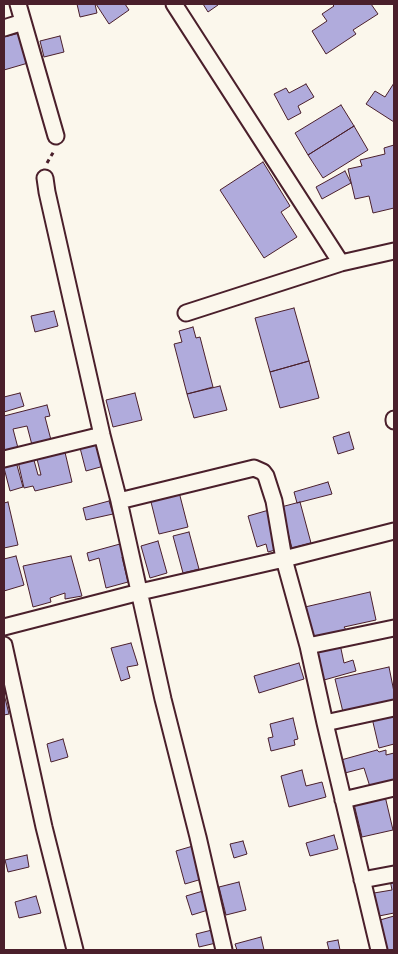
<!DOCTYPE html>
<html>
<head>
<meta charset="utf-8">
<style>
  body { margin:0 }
  #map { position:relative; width:398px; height:954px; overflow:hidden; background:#fbf7ec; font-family:Mali,sans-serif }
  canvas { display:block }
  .frame { position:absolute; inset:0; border:5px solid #4a1f2b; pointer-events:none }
</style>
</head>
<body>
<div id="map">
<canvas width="398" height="954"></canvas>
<div class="frame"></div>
</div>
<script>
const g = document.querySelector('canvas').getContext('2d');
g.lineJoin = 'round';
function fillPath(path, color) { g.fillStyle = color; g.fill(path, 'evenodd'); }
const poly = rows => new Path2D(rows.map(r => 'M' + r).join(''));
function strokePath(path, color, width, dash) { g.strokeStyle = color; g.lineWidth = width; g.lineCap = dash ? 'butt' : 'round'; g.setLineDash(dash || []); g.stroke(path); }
const building = poly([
  [77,4,95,4,97,13,80,17,77,4],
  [96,4,125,4,129,10,109,24,96,4],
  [203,4,217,4,218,5,208,12,203,4],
  [332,4,371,4,378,14,353,30,356,34,326,54,312,31,327,21,322,14,334,6,332,4],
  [20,33,28,63,4,70,4,37,20,33],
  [60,36,64,52,44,57,40,41,60,36],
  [394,83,394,122,366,104,375,91,385,97,394,83],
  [306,84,314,97,298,106,301,113,288,120,274,94,286,88,289,93,306,84],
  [341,105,354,126,308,155,295,133,341,105],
  [354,126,368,150,323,178,308,155,354,126],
  [394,145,394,208,373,213,369,196,355,199,348,169,362,166,360,160,385,154,384,148,394,145],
  [263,162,290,206,281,212,297,237,264,258,220,190,263,162],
  [345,171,351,183,322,199,316,187,345,171],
  [294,308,309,361,270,372,255,318,294,308],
  [54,311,58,326,35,332,31,316,54,311],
  [193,327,196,338,200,337,213,387,187,394,174,344,182,342,179,331,193,327],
  [309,361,319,398,280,408,270,372,309,361],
  [220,386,227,410,194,418,187,394,220,386],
  [20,393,24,406,4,412,4,397,20,393],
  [135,393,142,420,113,427,106,400,135,393],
  [47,405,50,416,45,417,51,440,32,445,27,426,13,429,18,448,4,451,4,416,47,405],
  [349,432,354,449,338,454,333,437,349,432],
  [97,440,104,466,86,471,79,444,97,440],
  [64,448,72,482,35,491,33,486,24,488,17,457,32,453,38,475,41,475,36,455,64,448],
  [15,458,23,487,10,491,4,468,4,462,15,458],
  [328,482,332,494,297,503,294,492,328,482],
  [179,492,188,527,159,534,150,498,179,492],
  [109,501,113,514,86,520,83,508,109,501],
  [8,502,18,545,4,548,4,503,8,502],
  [300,502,311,543,292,548,281,507,300,502],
  [269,510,279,549,268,552,266,544,257,547,248,516,269,510],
  [189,532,199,569,183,573,173,536,189,532],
  [158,541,167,573,150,578,141,546,158,541],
  [120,544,124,556,122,557,128,582,106,588,99,558,89,561,87,553,120,544],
  [16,556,24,585,4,591,4,559,16,556],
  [71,556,82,596,65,599,65,593,50,598,51,602,33,607,23,566,71,556],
  [370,592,376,620,344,627,347,631,313,639,305,607,370,592],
  [131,643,138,665,127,667,130,678,121,681,111,648,131,643],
  [340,644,344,663,353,660,356,671,324,680,315,651,340,644],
  [299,663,304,679,259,693,254,676,299,663],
  [389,667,394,692,394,701,343,712,335,679,389,667],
  [4,694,9,714,4,715,4,694],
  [394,714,394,744,379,748,372,718,394,714],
  [293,718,298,739,294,740,295,745,271,751,268,738,273,737,270,724,293,718],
  [63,739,68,757,51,762,47,744,63,739],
  [377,750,379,752,386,750,386,755,394,753,394,780,386,782,387,787,371,790,364,768,345,773,341,760,377,750],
  [302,770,306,786,322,782,326,797,289,807,281,776,302,770],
  [385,796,393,830,362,837,354,804,385,796],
  [334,835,338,849,310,856,306,843,334,835],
  [243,841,247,854,234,858,230,844,243,841],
  [193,846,202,879,185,884,176,851,193,846],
  [27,855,29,867,8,872,5,860,27,855],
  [394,879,394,913,379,916,374,893,392,890,390,880,394,879],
  [239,882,246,910,226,915,219,887,239,882],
  [203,891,208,910,192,915,186,896,203,891],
  [36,896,41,913,19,918,15,902,36,896],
  [394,916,394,950,387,950,380,920,394,916],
  [212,930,216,943,199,947,196,934,212,930],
  [261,937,264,950,237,950,235,944,261,937],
  [338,940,340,950,329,950,327,942,338,940]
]);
const path = poly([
  [47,163,54,151]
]);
const street = poly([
  [18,4,56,136],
  [174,4,341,263],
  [4,28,23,22],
  [45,178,47,192,102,435,119,501,163,699,198,837,224,950],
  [186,313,341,263,394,251],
  [394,419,394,421],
  [4,459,102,435],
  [119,501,254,468,263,472,266,476,274,501,284,559,308,646,325,723,379,950],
  [4,627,140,592,284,559,394,531],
  [4,645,44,827,75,950],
  [308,646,394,628],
  [325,723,394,708],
  [343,800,394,788],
  [362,880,394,874]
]);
fillPath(building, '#b0abdc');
strokePath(building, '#4a1f2b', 1);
strokePath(street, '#4a1f2b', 19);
strokePath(path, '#4a1f2b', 3, [4, 4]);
strokePath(street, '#fbf7ec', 15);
</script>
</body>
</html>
